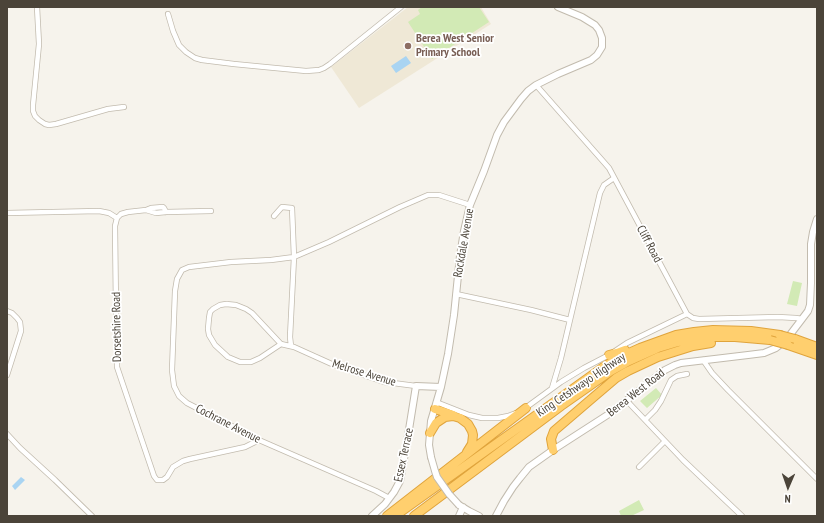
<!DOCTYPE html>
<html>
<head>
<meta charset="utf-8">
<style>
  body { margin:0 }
  #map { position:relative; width:824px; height:523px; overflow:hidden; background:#f6f3ec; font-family:"PT Sans Narrow",sans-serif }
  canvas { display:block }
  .frame { position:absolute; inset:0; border:8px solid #4b4439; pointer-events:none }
  .north { position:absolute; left:768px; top:467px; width:40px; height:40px; -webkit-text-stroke:3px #fff; paint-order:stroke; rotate:182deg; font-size:11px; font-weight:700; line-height:16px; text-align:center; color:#4b4439 }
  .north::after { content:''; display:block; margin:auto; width:14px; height:18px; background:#4b4439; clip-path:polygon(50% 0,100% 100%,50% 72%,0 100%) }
</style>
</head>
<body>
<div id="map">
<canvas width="824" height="523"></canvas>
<div class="frame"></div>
<div class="north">N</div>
</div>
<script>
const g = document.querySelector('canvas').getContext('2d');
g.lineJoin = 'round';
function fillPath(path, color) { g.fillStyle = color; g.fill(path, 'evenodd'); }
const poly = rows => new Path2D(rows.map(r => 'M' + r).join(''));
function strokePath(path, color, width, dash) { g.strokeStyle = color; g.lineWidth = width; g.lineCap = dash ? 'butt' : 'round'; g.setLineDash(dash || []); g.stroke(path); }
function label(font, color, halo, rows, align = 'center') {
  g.font = font + ' "PT Sans Narrow",sans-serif'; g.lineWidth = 3.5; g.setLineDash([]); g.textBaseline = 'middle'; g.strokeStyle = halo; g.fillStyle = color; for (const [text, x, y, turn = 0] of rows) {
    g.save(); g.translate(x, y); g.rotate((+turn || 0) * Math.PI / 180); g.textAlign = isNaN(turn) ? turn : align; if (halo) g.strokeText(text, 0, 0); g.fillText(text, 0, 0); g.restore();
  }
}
const education = poly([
  [408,7,481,7,491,24,359,108,331,67]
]);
const green = poly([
  [422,7,479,7,489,22,432,59,408,22,420,14,418,10],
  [793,281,802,283,797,306,787,304],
  [656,388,662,395,647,408,640,401],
  [639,500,644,510,631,516,621,516,619,511]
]);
const water = poly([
  [406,56,411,63,396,73,391,66],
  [21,477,25,480,15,490,12,486]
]);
const minor = poly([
  [37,7,39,44,33,105,33,111,35,116,39,120,45,124,49,125,56,124,108,109,124,107],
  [168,14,173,31,179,45,186,52,195,58,202,60,234,64,306,71,319,70,324,68,330,64,401,7],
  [536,85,609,168,687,314,693,318,699,319,778,317,796,318,802,319],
  [146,210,156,213,166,212,211,211],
  [166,212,164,208,163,207,151,208,146,210,128,212,121,214,117,218,115,226,116,310,117,367,154,476,157,480,163,480,167,477,173,467,183,461,190,459,245,447,259,440],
  [7,213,99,211,109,213,117,218],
  [274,216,282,207,292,208,294,257,290,337,291,346],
  [456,294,531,310,570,320],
  [226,304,236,305,246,309,252,313,281,344,260,358,251,362,240,362,228,357,215,345,209,335,208,329,209,318,210,312,213,309,220,305,226,304],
  [7,311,12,313,17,318,20,322,21,331,7,375],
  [281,344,294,347,334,365,384,382,393,383,416,386],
  [703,360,712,373,728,390,817,479],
  [552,388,561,358,600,193,604,185,614,178],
  [627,401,683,460,742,516],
  [436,402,469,415,482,418,498,418,508,416,516,413],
  [524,409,561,382,584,368,609,355,627,343,687,314],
  [645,420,655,410,661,401,671,380,677,376,687,374],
  [7,434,20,448,55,480,92,516],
  [639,467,665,441],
  [389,498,376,491,259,440,187,403,179,396,174,386,172,370,175,291,177,279,182,270,189,267,231,262,271,260,294,257,329,242,400,207,428,195,439,195,470,205]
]);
const tertiary = poly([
  [431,457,429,445,431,421,441,387,448,354,454,315,460,256,464,231,470,205,484,171,497,135,504,122,521,99,528,91,536,85,558,74,591,60,597,55,602,47,602,38,599,30,595,25,582,17,558,7],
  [459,505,469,511,479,516],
  [372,516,385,504,394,492,400,481,407,442,416,386,441,387],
  [459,516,463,507],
  [496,516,504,501,513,487,520,478,529,467,553,450,612,412,665,370,675,365,681,363,748,355,764,353,776,348,786,340,802,319,808,311,810,305,811,283,811,244,813,232,817,219]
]);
const motorway = poly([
  [795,339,817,347],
  [788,345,817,355],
  [609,355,617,353,625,350],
  [435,409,453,415],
  [430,433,436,423,445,417,453,416,460,418,468,424,472,431,473,435,472,444,467,452],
  [553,450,551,439,554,431,589,401,616,378,628,371,658,357,693,346,711,343],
  [387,516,526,408],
  [395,516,602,368,620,357,640,348,676,335,694,332,713,330,751,331,780,335],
  [414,516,561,406,611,371,629,361,658,348,678,342,692,340,712,337,735,337,770,340]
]);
const tertiaryBridge = poly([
  [431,457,435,471,437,477,449,494,459,505]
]);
const motorwayBridge = poly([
  [780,335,795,339],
  [770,340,788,345]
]);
const markers = [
  [408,46,4,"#8d6e63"]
];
const educationNames = [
  ["Berea West Senior",416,39],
  ["Primary School",416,53]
];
const streetNames = [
  ["Rockdale Avenue",464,243,-80],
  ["Cliff Road",649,244,62],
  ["Dorsetshire Road",117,327,-91],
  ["Melrose Avenue",364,373,17],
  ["King Cetshwayo Highway",581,385,-34],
  ["Berea West Road",636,393,-38],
  ["Cochrane Avenue",228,424,27],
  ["Essex Terrace",404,455,-78]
];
fillPath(education, '#efe8d6');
fillPath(green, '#d2eab5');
fillPath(water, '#a9d4f2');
strokePath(minor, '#c2bbae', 6);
strokePath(tertiary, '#c2bbae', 8);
strokePath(motorway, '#e0a43c', 10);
strokePath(minor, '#fff', 4.5);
strokePath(tertiary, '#fff', 6);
strokePath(motorway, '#ffcf6e', 8);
strokePath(tertiaryBridge, '#c2bbae', 8, []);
strokePath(motorwayBridge, '#e0a43c', 10, []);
strokePath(tertiaryBridge, '#fff', 6);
strokePath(motorwayBridge, '#ffcf6e', 8);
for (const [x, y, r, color] of markers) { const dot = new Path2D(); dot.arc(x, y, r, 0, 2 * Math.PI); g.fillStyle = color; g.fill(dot); strokePath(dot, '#fff', 1.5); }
label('bold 12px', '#785e54', '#fff', educationNames, 'left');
label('12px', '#4b4439', '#fff', streetNames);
</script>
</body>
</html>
